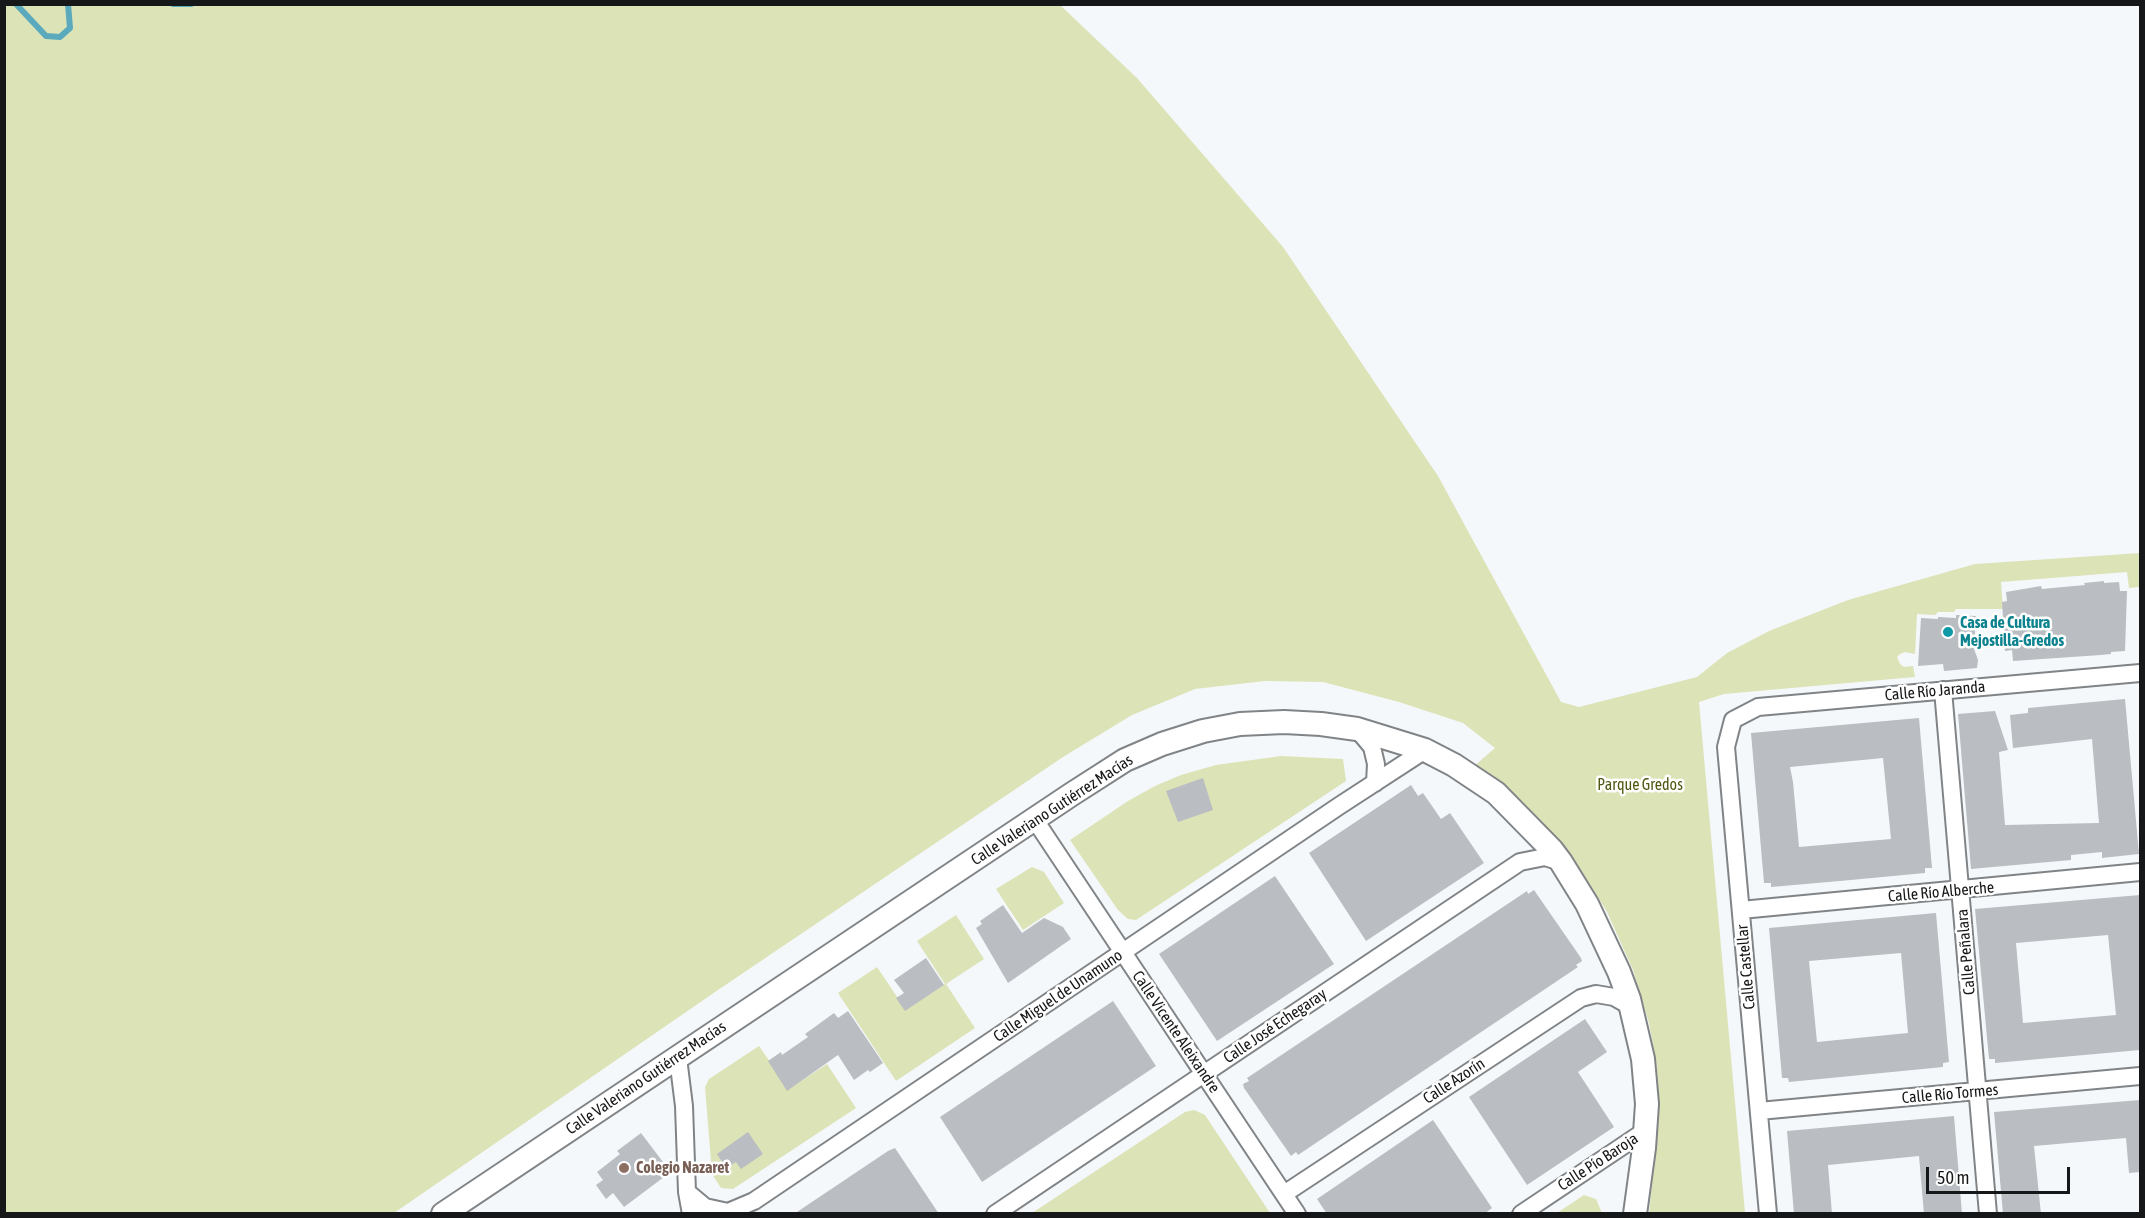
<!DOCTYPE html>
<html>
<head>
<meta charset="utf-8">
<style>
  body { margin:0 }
  #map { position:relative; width:2145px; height:1218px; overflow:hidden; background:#f4f8fb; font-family:"Asap Condensed",sans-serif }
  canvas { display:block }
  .frame { position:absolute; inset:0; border:6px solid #161718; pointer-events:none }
  .scale { position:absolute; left:1926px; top:1167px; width:144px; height:27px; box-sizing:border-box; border:3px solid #161718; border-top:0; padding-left:8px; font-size:18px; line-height:21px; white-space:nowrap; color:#161718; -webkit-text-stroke:4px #fff; paint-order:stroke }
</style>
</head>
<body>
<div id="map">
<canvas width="2145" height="1218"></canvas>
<div class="frame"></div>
<div class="scale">50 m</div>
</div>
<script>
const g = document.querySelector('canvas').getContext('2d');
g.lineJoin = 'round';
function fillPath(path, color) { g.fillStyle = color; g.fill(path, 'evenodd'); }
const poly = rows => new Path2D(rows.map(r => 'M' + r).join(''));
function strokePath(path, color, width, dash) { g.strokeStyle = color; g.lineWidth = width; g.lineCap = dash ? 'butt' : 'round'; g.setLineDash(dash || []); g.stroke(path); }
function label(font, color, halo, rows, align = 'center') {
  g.font = font + ' "Asap Condensed",sans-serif'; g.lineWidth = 5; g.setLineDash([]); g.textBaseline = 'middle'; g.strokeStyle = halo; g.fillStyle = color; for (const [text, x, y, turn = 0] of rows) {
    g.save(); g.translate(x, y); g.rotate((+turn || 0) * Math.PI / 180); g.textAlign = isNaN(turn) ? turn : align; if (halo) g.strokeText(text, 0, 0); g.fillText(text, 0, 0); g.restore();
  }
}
const green = poly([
  [4,5,1060,5,1137,78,1283,247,1438,476,1561,702,1579,707,1697,677,1727,653,1769,631,1848,600,1975,564,2140,553,2140,587,2129,588,2127,572,2001,582,2003,609,1956,609,1954,612,1938,612,1935,615,1917,614,1915,654,1905,652,1900,654,1897,657,1900,664,1904,667,1913,666,1915,677,1724,694,1699,702,1745,1213,1649,1213,1658,1124,1657,1068,1649,1023,1633,970,1607,912,1581,870,1549,831,1473,767,1495,748,1463,723,1399,702,1323,682,1265,681,1195,689,1132,715,1063,757,718,990,394,1213,5,1213],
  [1281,756,1343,759,1346,781,1136,920,1128,919,1118,910,1070,840,1128,801,1155,786,1181,775,1216,765],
  [1032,867,1044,872,1064,903,1023,930,996,889],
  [956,915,984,959,946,984,975,1028,896,1081,838,993,877,967,906,1010,945,984,917,941],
  [759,1046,789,1089,827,1064,856,1108,733,1189,721,1188,712,1174,705,1087,709,1079],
  [1194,1110,1205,1115,1270,1213,1032,1213,1185,1112],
  [1584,1195,1596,1199,1602,1213,1557,1213]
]);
const stream = poly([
  [16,4,46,36,60,37,70,28,68,4],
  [173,4,191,4]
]);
const building = poly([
  [2104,581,2104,583,2119,582,2120,591,2127,591,2125,651,2111,652,2111,654,2101,655,2013,661,2012,650,2005,651,2002,602,2007,601,2006,592,2041,586,2042,589,2085,585,2084,583],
  [1956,615,1976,616,1974,649,1978,660,1977,668,1944,671,1943,664,1918,666,1921,618,1938,619,1938,617,1956,618],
  [2125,699,2139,854,2102,858,2102,852,2071,855,2071,860,1971,869,1958,714,1995,711,2008,750,1999,752,2005,825,2099,823,2092,739,2013,748,2010,715,2028,713,2028,708],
  [1919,718,1932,868,1925,868,1925,873,1840,881,1771,887,1771,883,1764,883,1751,733],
  [1883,758,1891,839,1799,847,1793,782,1790,767],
  [1203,778,1213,810,1178,822,1166,791],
  [1411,785,1418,796,1423,793,1441,819,1450,813,1484,863,1366,941,1309,853],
  [1275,876,1334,964,1217,1041,1159,954],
  [1534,890,1581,958,1582,961,1576,965,1578,967,1298,1155,1296,1152,1291,1156,1244,1088,1243,1084,1249,1081,1247,1078,1527,891,1528,894],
  [2140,895,2140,1050,1995,1063,1995,1059,1989,1059,1975,909],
  [2108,935,2116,1015,2023,1023,2016,943],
  [1003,905,1022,933,1044,918,1063,927,1071,939,1008,983,976,928,982,924,980,921],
  [1936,913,1949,1062,1943,1063,1943,1067,1892,1072,1789,1082,1788,1078,1782,1078,1769,928],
  [1901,953,1908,1033,1817,1042,1809,961],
  [926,958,944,985,905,1011,896,998,904,993,894,980],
  [1113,1001,1156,1066,982,1182,940,1117],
  [848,1011,883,1063,870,1072,868,1070,854,1080,838,1055,787,1091,768,1061,781,1052,782,1055,808,1037,805,1034,834,1013,838,1018],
  [1585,1019,1607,1052,1578,1072,1614,1127,1527,1185,1469,1097],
  [2140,1100,2140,1172,2129,1173,2126,1138,2034,1146,2041,1214,2003,1214,1994,1112],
  [1954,1116,1962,1214,1924,1214,1919,1156,1828,1165,1832,1214,1794,1214,1787,1131],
  [1433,1120,1492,1208,1484,1214,1327,1214,1317,1199],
  [748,1132,763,1154,741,1169,736,1162,726,1168,717,1154],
  [641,1133,663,1162,657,1167,664,1177,624,1207,613,1193,606,1199,596,1185,603,1180,597,1172,620,1154,617,1151],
  [895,1148,939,1214,794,1214,888,1151]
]);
const street = poly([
  [1943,690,1988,1214],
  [1357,729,1372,747,1376,764,1375,783],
  [1035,820,1297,1214],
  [1741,910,2140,872],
  [678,1058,684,1106,687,1192,691,1214],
  [1759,1111,2140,1076],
  [687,1192,705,1207,728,1212,754,1201,1339,806,1425,750],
  [1284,1194,1581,998,1596,994,1614,997,1630,1006],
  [995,1214,1520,862,1545,857,1561,862],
  [1521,1214,1645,1131],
  [1768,1214,1726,747,1733,720,1758,707,2140,673]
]);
const secondary = poly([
  [443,1214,1072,794,1125,760,1162,744,1203,731,1240,724,1284,722,1321,724,1357,729,1425,750,1454,765,1496,793,1552,850,1561,862,1587,904,1619,972,1629,999,1643,1059,1647,1104,1644,1148,1635,1214]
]);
const markers = [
  [1948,632,6,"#0f9aa8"],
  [624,1168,6,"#8d6e63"]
];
const cultureNames = [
  ["Casa de Cultura",1960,623],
  ["Mejostilla-Gredos",1960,641]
];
const streetNames = [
  ["Calle Río Jaranda",1935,691,-5],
  ["Calle Valeriano Gutiérrez Macías",1052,810,-33],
  ["Calle Río Alberche",1941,892,-5],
  ["Calle Peñalara",1966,952,-95],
  ["Calle Castellar",1746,967,-95],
  ["Calle Miguel de Unamuno",1058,996,-34],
  ["Calle José Echegaray",1275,1026,-34],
  ["Calle Vicente Aleixandre",1176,1032,56],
  ["Calle Valeriano Gutiérrez Macías",646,1078,-34],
  ["Calle Azorín",1454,1081,-33],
  ["Calle Río Tormes",1950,1094,-5],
  ["Calle Pío Baroja",1598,1162,-33]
];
const parkNames = [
  ["Parque Gredos",1640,785]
];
const educationNames = [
  ["Colegio Nazaret",636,1168]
];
fillPath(green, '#dce3b7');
strokePath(stream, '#5aa9bd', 6);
fillPath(building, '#babdc1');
strokePath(street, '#818487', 20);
strokePath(secondary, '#818487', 26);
strokePath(street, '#fff', 16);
strokePath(secondary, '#fff', 22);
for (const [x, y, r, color] of markers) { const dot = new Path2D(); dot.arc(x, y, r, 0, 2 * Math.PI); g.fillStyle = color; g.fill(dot); strokePath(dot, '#fff', 2); }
label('bold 16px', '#0d838f', '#fff', cultureNames, 'left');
label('16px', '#161718', '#fff', streetNames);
label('16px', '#525811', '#fff', parkNames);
label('bold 16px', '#785e54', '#fff', educationNames, 'left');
</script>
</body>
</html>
